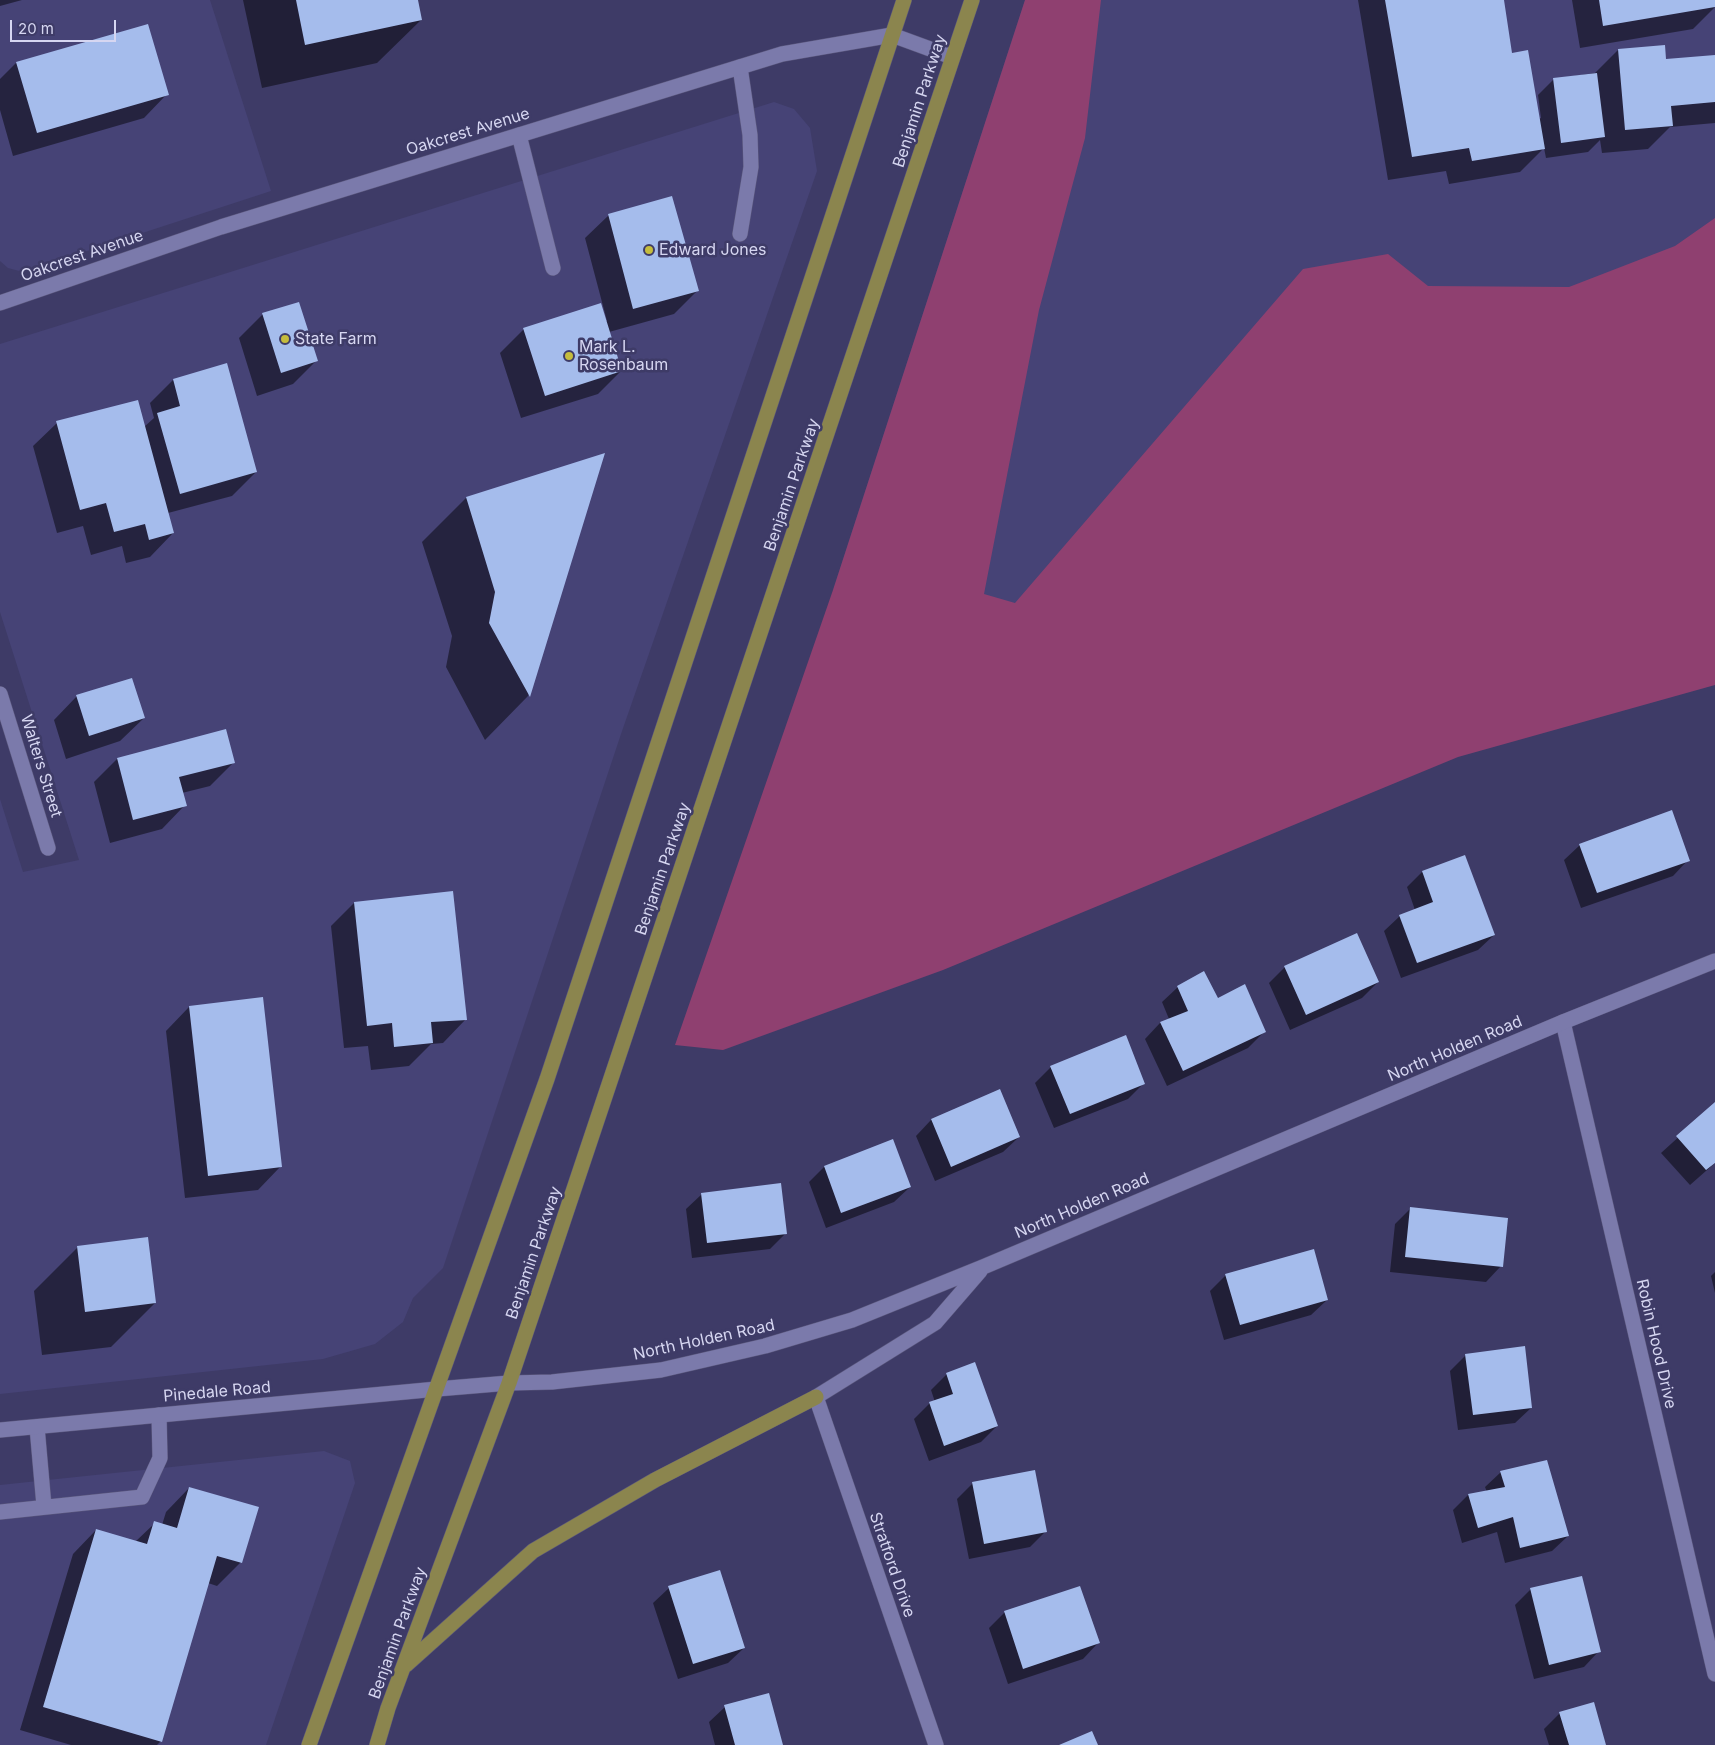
<!DOCTYPE html>
<html>
<head>
<meta charset="utf-8">
<style>
  body { margin:0 }
  #map { position:relative; width:1715px; height:1745px; overflow:hidden; background:#3e3b67; font-family:Inter,sans-serif }
  canvas { display:block }
  .scale { position:absolute; left:10px; top:20px; width:106px; height:22px; box-sizing:border-box; border:2px solid #d6d6f1; border-top:0; padding-left:6px; font-size:15px; line-height:18px; white-space:nowrap; color:#d6d6f1; -webkit-text-stroke:4px #3e3b67; paint-order:stroke }
</style>
</head>
<body>
<div id="map">
<canvas width="1715" height="1745"></canvas>
<div class="scale">20 m</div>
</div>
<script>
const g = document.querySelector('canvas').getContext('2d');
g.lineJoin = 'round';
function fillPath(path, color) { g.fillStyle = color; g.fill(path, 'evenodd'); }
const poly = rows => new Path2D(rows.map(r => 'M' + r).join(''));
function strokePath(path, color, width, dash) { g.strokeStyle = color; g.lineWidth = width; g.lineCap = dash ? 'butt' : 'round'; g.setLineDash(dash || []); g.stroke(path); }
function label(font, color, halo, rows, align = 'center') {
  g.font = font + ' Inter,sans-serif'; g.lineWidth = 5; g.setLineDash([]); g.textBaseline = 'middle'; g.strokeStyle = halo; g.fillStyle = color; for (const [text, x, y, turn = 0] of rows) {
    g.save(); g.translate(x, y); g.rotate((+turn || 0) * Math.PI / 180); g.textAlign = isNaN(turn) ? turn : align; if (halo) g.strokeText(text, 0, 0); g.fillText(text, 0, 0); g.restore();
  }
}
const built = poly([
  [0,0,210,0,271,191,23,272,8,268,0,261],
  [1025,0,1715,0,1715,318,1014,649,833,590],
  [774,102,794,109,810,128,817,171,621,734,443,1268,413,1298,403,1322,375,1344,323,1359,0,1394,0,799,23,872,79,860,0,612,0,344],
  [324,1451,350,1461,355,1483,266,1745,0,1745,0,1485]
]);
const green = poly([
  [1025,0,1101,0,1085,138,1039,310,984,594,1015,603,1303,269,1388,254,1428,286,1569,287,1675,246,1715,218,1715,685,1458,757,943,970,723,1050,675,1045,833,590]
]);
const shadow = poly([
  [0,0,22,0,0,6],
  [243,0,417,0,421,20,377,63,262,88],
  [1358,0,1502,0,1511,54,1539,119,1541,118,1538,95,1554,79,1595,73,1618,50,1665,61,1715,57,1715,123,1670,127,1648,149,1602,153,1600,140,1588,152,1546,158,1544,148,1520,172,1449,184,1446,171,1388,180],
  [1572,0,1715,0,1715,7,1693,29,1580,48],
  [16,63,167,94,144,118,13,156,0,110,0,79],
  [609,215,697,291,674,314,609,332,621,371,598,394,521,418,500,353,524,329,607,321,585,238],
  [298,303,316,361,293,384,257,396,239,338,262,315],
  [173,380,256,472,232,496,168,513,173,533,150,557,126,563,122,546,91,555,83,526,57,533,33,446,57,423,144,427,154,418,150,403],
  [603,455,528,696,485,740,446,667,452,636,422,542,466,498],
  [77,696,144,718,120,741,66,759,54,720],
  [117,759,233,763,210,786,182,793,185,805,162,829,110,843,94,782],
  [1580,845,1688,860,1673,876,1581,908,1564,860],
  [1422,872,1494,935,1478,950,1401,978,1384,931,1400,916,1415,910,1407,887],
  [354,903,466,1019,443,1043,431,1044,409,1066,371,1070,368,1046,344,1048,331,926],
  [1285,967,1378,982,1362,998,1290,1030,1269,983],
  [1178,987,1218,1000,1264,1032,1248,1048,1167,1086,1145,1039,1160,1023,1169,1019,1162,1002],
  [189,1007,281,1166,258,1190,185,1198,166,1031],
  [1051,1067,1144,1083,1128,1099,1054,1128,1035,1083],
  [999,1091,1019,1137,1003,1152,935,1181,916,1136,931,1120],
  [1715,1104,1715,1163,1690,1185,1661,1153],
  [824,1167,910,1187,894,1202,826,1228,809,1182],
  [702,1194,786,1233,770,1249,692,1258,686,1209],
  [1410,1209,1501,1266,1486,1282,1390,1272,1395,1224],
  [78,1247,155,1303,111,1347,42,1355,34,1291],
  [1715,1272,1715,1293,1711,1276],
  [1226,1275,1327,1300,1311,1315,1224,1340,1210,1291],
  [1466,1355,1531,1408,1515,1423,1458,1430,1450,1371],
  [947,1374,997,1426,981,1442,929,1461,914,1419,930,1403,935,1402,931,1390],
  [1501,1472,1568,1536,1552,1551,1505,1563,1497,1532,1462,1543,1453,1510,1468,1495,1487,1492,1485,1487],
  [973,1483,1046,1531,1030,1547,969,1559,957,1499],
  [189,1488,241,1562,217,1586,208,1583,161,1741,157,1745,71,1745,20,1730,73,1554,96,1530,135,1542,155,1523,162,1525,166,1512],
  [1079,1587,1098,1643,1083,1659,1008,1684,989,1628,1004,1613],
  [669,1588,744,1648,728,1663,678,1679,653,1603],
  [1531,1589,1599,1651,1584,1667,1534,1679,1515,1605],
  [725,1707,782,1745,715,1745,709,1722],
  [1560,1713,1605,1745,1549,1745,1544,1729]
]);
const building = poly([
  [296,0,418,0,422,20,305,45],
  [1385,0,1504,0,1512,53,1528,50,1545,149,1472,161,1469,148,1412,157],
  [1599,0,1715,0,1715,7,1603,26],
  [148,24,169,95,37,133,16,62],
  [1665,45,1666,59,1715,55,1715,102,1671,106,1673,126,1625,130,1618,49],
  [1597,73,1605,137,1561,143,1553,78],
  [672,196,699,291,633,309,608,214],
  [299,302,318,361,281,373,262,313],
  [601,303,622,371,545,396,523,328],
  [227,363,257,472,180,494,157,413,180,406,173,379],
  [138,400,174,533,149,540,145,524,114,532,106,503,80,510,56,421],
  [605,453,530,697,489,623,495,592,466,497],
  [132,678,145,718,89,736,76,695],
  [226,729,235,763,179,777,187,806,133,820,117,758],
  [1672,810,1690,861,1597,893,1579,844],
  [1465,855,1495,935,1417,963,1399,915,1433,902,1422,871],
  [453,891,467,1020,431,1022,433,1043,394,1047,392,1023,367,1026,354,902],
  [1357,933,1379,982,1306,1015,1284,966],
  [1204,971,1218,998,1245,984,1266,1032,1183,1071,1160,1022,1188,1011,1177,986],
  [263,997,282,1167,208,1176,189,1006],
  [1126,1035,1145,1084,1070,1114,1050,1066],
  [1000,1089,1020,1137,951,1167,931,1119],
  [1715,1102,1715,1163,1706,1170,1676,1136],
  [893,1139,911,1187,841,1213,824,1166],
  [781,1183,787,1234,707,1243,701,1193],
  [1410,1207,1508,1218,1503,1267,1405,1257],
  [148,1237,156,1303,85,1312,77,1246],
  [1314,1249,1328,1300,1240,1325,1225,1274],
  [1525,1346,1532,1408,1473,1415,1465,1354],
  [975,1362,998,1426,944,1446,929,1402,953,1394,946,1373],
  [1547,1460,1569,1536,1520,1548,1513,1517,1478,1528,1468,1494,1505,1487,1500,1471],
  [1035,1470,1047,1532,984,1544,972,1482],
  [189,1487,259,1507,242,1563,217,1556,162,1742,43,1707,96,1529,147,1544,154,1521,177,1528],
  [720,1570,745,1648,693,1664,668,1586],
  [1582,1576,1601,1652,1549,1665,1530,1588],
  [1080,1586,1100,1643,1023,1669,1004,1611],
  [769,1693,783,1745,735,1745,724,1705],
  [1594,1702,1606,1745,1569,1745,1559,1712],
  [1092,1731,1098,1745,1059,1745]
]);
const lane = poly([
  [740,67,750,135,751,167,740,234],
  [519,135,553,268],
  [37,1427,44,1506],
  [0,1512,142,1497,160,1458,159,1415]
]);
const street = poly([
  [0,303,221,227,782,54,892,35,952,57],
  [0,694,48,848],
  [1563,1022,1715,1674],
  [816,1397,936,1745]
]);
const secondary = poly([
  [816,1397,935,1323,980,1271],
  [0,1430,437,1389,509,1383,552,1382,661,1370,765,1346,852,1320,983,1267,1563,1022,1715,961]
]);
const primary = poly([
  [406,1665,533,1551,655,1480,816,1397],
  [309,1745,547,1079,904,0],
  [377,1745,388,1708,509,1383,972,0]
]);
const markers = [
  [649,250,5,"#c5bc3d"],
  [285,339,5,"#c5bc3d"],
  [569,356,5,"#c5bc3d"]
];
const streetNames = [
  ["Benjamin Parkway",920,101,-72],
  ["Oakcrest Avenue",468,132,-17],
  ["Oakcrest Avenue",82,256,-19],
  ["Benjamin Parkway",792,485,-71],
  ["Walters Street",41,766,73],
  ["Benjamin Parkway",663,869,-71],
  ["North Holden Road",1455,1049,-23],
  ["North Holden Road",1082,1206,-23],
  ["Benjamin Parkway",534,1253,-71],
  ["North Holden Road",704,1340,-12],
  ["Robin Hood Drive",1656,1344,77],
  ["Pinedale Road",217,1392,-5],
  ["Stratford Drive",892,1565,71],
  ["Benjamin Parkway",398,1633,-70]
];
const poiNames = [
  ["Edward Jones",659,250],
  ["State Farm",295,339],
  ["Mark L.",579,347],
  ["Rosenbaum",579,365]
];
fillPath(built, '#464376');
fillPath(green, '#8f4070');
fillPath(shadow, '#0007');
fillPath(building, '#a5bcec');
strokePath(lane, '#5a577c', 16);
strokePath(street, '#5a577c', 16);
strokePath(secondary, '#5a577c', 16);
strokePath(primary, '#5a577c', 16);
strokePath(lane, '#7b7aab', 15);
strokePath(street, '#7b7aab', 15);
strokePath(secondary, '#7b7aab', 15);
strokePath(primary, '#8b854e', 15);
for (const [x, y, r, color] of markers) { const dot = new Path2D(); dot.arc(x, y, r, 0, 2 * Math.PI); g.fillStyle = color; g.fill(dot); strokePath(dot, '#3e3b67', 2); }
label('16px', '#d6d6f1', '#3e3b67', streetNames);
label('16px', '#d6d6f1', '#3e3b67', poiNames, 'left');
</script>
</body>
</html>
